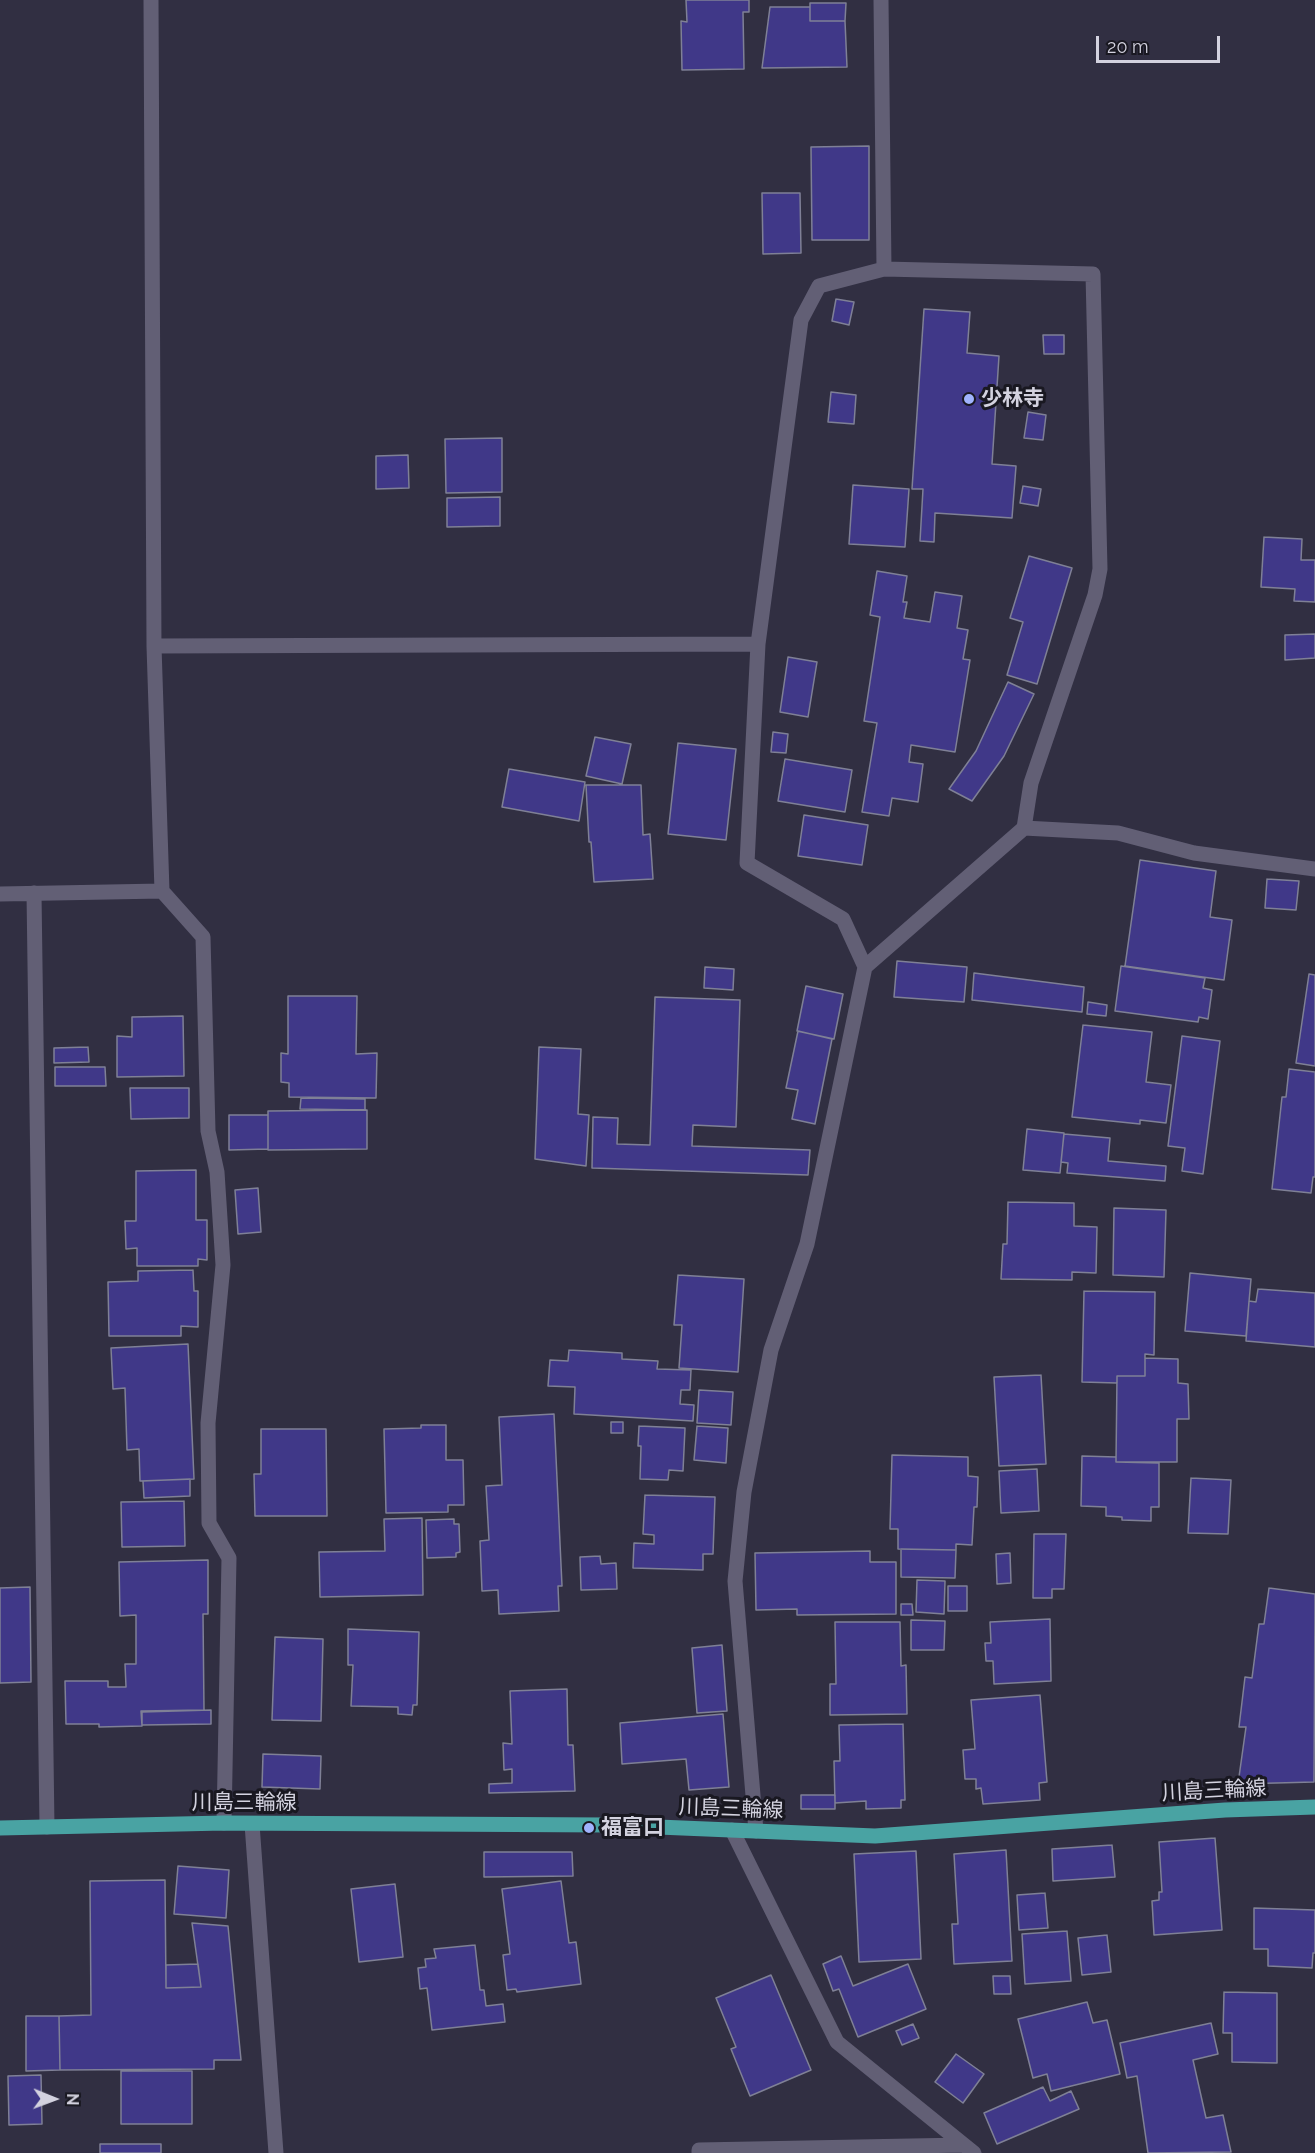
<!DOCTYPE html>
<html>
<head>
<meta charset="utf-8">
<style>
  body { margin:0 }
  #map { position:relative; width:1315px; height:2153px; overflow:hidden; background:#312f42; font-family:Raleway,sans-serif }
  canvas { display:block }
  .north { position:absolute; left:24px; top:2069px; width:60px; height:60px; -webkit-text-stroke:4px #191821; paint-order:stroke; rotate:91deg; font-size:16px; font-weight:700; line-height:24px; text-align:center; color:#d3d2df }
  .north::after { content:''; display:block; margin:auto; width:21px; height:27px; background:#d3d2df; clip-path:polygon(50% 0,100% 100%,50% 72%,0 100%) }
  .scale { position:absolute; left:1096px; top:36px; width:124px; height:27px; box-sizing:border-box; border:3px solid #d3d2df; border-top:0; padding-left:8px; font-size:18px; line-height:21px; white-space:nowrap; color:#d3d2df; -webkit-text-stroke:4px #191821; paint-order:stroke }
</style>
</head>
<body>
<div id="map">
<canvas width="1315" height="2153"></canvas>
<div class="north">N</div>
<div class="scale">20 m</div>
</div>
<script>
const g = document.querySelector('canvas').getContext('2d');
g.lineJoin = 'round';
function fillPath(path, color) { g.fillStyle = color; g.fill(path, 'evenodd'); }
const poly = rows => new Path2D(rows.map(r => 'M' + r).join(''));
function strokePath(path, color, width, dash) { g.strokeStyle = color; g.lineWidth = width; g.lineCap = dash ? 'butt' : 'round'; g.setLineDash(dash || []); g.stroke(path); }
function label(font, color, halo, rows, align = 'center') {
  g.font = font + ' Raleway,"Noto Sans JP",sans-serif'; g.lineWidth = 6; g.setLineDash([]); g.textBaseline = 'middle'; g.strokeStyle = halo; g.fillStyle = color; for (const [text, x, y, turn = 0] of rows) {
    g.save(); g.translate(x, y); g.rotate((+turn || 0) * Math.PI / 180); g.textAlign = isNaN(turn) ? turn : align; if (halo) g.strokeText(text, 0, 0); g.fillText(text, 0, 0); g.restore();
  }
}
const building = poly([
  [686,0,749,0,749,12,743,12,744,69,682,70,681,21,687,22,686,0],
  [810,3,846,3,845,21,810,21,810,3],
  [770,7,810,7,810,21,845,21,847,67,762,68,770,7],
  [869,146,869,240,812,240,811,147,869,146],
  [762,193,800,193,801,253,763,254,762,193],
  [836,299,854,302,849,325,832,321,836,299],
  [924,309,970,312,967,353,999,356,992,464,1016,466,1012,518,935,513,934,542,920,541,923,489,912,489,924,309],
  [1043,335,1064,335,1064,354,1044,354,1043,335],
  [831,392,856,395,854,424,828,422,831,392],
  [1028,412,1046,415,1043,440,1024,438,1028,412],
  [502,438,502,492,446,493,445,439,502,438],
  [408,455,409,488,376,489,376,456,408,455],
  [853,485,909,489,905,547,849,544,853,485],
  [1023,486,1041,489,1038,506,1020,503,1023,486],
  [500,497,500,526,447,527,447,498,500,497],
  [1264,537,1302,539,1301,560,1315,560,1315,602,1294,601,1295,589,1261,587,1264,537],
  [1029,556,1072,568,1037,684,1007,675,1023,622,1010,618,1029,556],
  [877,571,907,576,903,602,907,602,904,618,930,622,935,592,962,596,957,628,968,630,963,659,970,660,955,752,911,745,909,762,923,764,918,802,892,798,889,816,862,812,877,723,864,721,880,617,870,615,877,571],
  [1315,634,1315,658,1285,660,1285,635,1315,634],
  [788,657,817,662,808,717,780,712,788,657],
  [1008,682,1034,694,1004,756,972,801,949,789,976,751,1008,682],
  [773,732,788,734,786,753,771,752,773,732],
  [595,737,631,744,622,784,586,776,595,737],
  [678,743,736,749,726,840,668,834,678,743],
  [785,759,852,770,845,812,778,801,785,759],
  [509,769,585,782,579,821,502,807,509,769],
  [586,785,641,785,643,835,650,834,653,879,594,882,591,842,589,842,586,785],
  [804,815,868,825,862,865,798,856,804,815],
  [1140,860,1216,871,1210,917,1232,920,1224,980,1125,966,1140,860],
  [1267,879,1299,881,1296,910,1265,908,1267,879],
  [897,961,967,967,964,1002,894,997,897,961],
  [1121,966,1205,978,1203,988,1212,990,1208,1019,1199,1017,1198,1022,1115,1011,1121,966],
  [705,967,734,969,733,990,704,988,705,967],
  [974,973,1084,987,1082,1012,972,1000,974,973],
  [1309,974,1315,975,1315,1066,1296,1063,1309,974],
  [806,986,843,994,834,1039,797,1031,806,986],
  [288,996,357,996,356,1054,377,1053,376,1098,289,1097,289,1083,281,1082,281,1053,288,1054,288,996],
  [655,997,740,1000,736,1127,693,1125,692,1146,810,1150,808,1175,592,1168,593,1117,618,1118,617,1144,650,1145,655,997],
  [1088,1002,1107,1005,1106,1016,1087,1014,1088,1002],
  [183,1016,184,1076,117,1077,117,1036,132,1037,132,1017,183,1016],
  [1083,1025,1152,1032,1146,1082,1171,1085,1166,1123,1140,1120,1140,1124,1072,1117,1083,1025],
  [798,1031,832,1039,815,1124,792,1119,798,1090,786,1088,798,1031],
  [1182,1036,1220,1041,1203,1174,1182,1171,1185,1148,1168,1146,1182,1036],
  [88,1047,89,1062,54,1063,54,1048,88,1047],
  [539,1047,581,1049,578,1114,589,1115,586,1166,535,1159,539,1047],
  [55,1067,105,1067,106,1086,55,1086,55,1067],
  [1289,1069,1315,1072,1315,1177,1313,1177,1311,1193,1272,1189,1282,1097,1286,1097,1289,1069],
  [130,1088,189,1088,189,1118,131,1119,130,1088],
  [301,1098,365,1099,365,1110,300,1109,301,1098],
  [367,1110,367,1149,268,1150,268,1111,367,1110],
  [229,1115,268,1115,268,1149,229,1150,229,1115],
  [1027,1129,1064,1133,1060,1173,1023,1170,1027,1129],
  [1064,1134,1110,1138,1108,1161,1166,1166,1165,1181,1067,1173,1068,1163,1061,1162,1064,1134],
  [196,1170,196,1220,207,1220,207,1260,198,1259,198,1266,137,1266,137,1248,126,1249,125,1221,136,1221,136,1171,196,1170],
  [258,1188,261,1232,238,1234,235,1190,258,1188],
  [1008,1202,1074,1203,1074,1226,1097,1227,1096,1273,1072,1272,1072,1280,1001,1279,1003,1244,1007,1244,1008,1202],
  [1114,1208,1166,1210,1164,1277,1113,1275,1114,1208],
  [193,1270,194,1291,198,1291,198,1327,181,1326,181,1336,109,1336,108,1282,138,1281,138,1271,193,1270],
  [1190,1273,1251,1279,1246,1336,1185,1331,1190,1273],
  [678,1275,744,1279,738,1372,679,1368,682,1325,674,1325,678,1275],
  [1258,1289,1315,1293,1315,1347,1246,1341,1249,1301,1256,1302,1258,1289],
  [1084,1291,1155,1292,1154,1355,1145,1354,1145,1376,1117,1376,1117,1383,1082,1382,1084,1291],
  [188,1344,194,1479,140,1481,139,1449,127,1450,125,1388,113,1389,111,1348,188,1344],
  [569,1350,622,1353,622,1359,658,1361,657,1369,691,1370,690,1390,681,1390,680,1404,694,1405,693,1421,574,1414,575,1387,548,1386,550,1360,568,1361,569,1350],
  [1145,1358,1178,1359,1178,1383,1188,1384,1189,1419,1177,1419,1177,1462,1116,1462,1117,1376,1145,1376,1145,1358],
  [1041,1375,1046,1464,999,1466,994,1377,1041,1375],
  [699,1390,733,1392,731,1425,697,1423,699,1390],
  [554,1414,562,1586,558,1586,559,1611,499,1614,498,1590,482,1591,480,1541,489,1540,486,1486,502,1485,499,1417,554,1414],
  [611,1422,623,1422,623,1433,611,1433,611,1422],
  [421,1425,446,1425,446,1460,463,1460,464,1505,448,1505,448,1512,386,1513,384,1429,421,1428,421,1425],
  [639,1426,685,1428,683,1471,669,1470,668,1480,640,1479,641,1446,638,1446,639,1426],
  [697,1426,728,1428,726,1463,694,1460,697,1426],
  [261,1429,326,1429,327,1516,255,1516,254,1474,261,1474,261,1429],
  [892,1455,968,1457,968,1476,978,1477,977,1507,974,1507,972,1545,956,1544,956,1550,898,1549,898,1529,890,1529,892,1455],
  [1082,1456,1116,1457,1116,1462,1159,1463,1159,1507,1151,1507,1151,1521,1122,1520,1122,1517,1106,1516,1106,1507,1081,1506,1082,1456],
  [1037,1469,1039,1511,1001,1513,999,1471,1037,1469],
  [1191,1478,1231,1480,1228,1534,1188,1533,1191,1478],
  [190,1479,190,1496,144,1498,143,1481,190,1479],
  [645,1495,715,1497,713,1554,703,1554,703,1570,633,1568,634,1543,654,1544,654,1535,643,1534,645,1495],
  [184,1501,185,1546,122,1547,121,1502,184,1501],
  [422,1518,423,1595,320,1597,319,1552,385,1551,384,1519,422,1518],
  [454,1519,454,1524,459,1524,460,1552,456,1553,456,1557,427,1558,426,1520,454,1519],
  [1034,1534,1066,1534,1064,1589,1052,1589,1052,1598,1033,1598,1034,1534],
  [901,1549,956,1550,955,1578,901,1577,901,1549],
  [870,1551,870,1562,896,1562,896,1614,797,1615,797,1609,756,1610,755,1553,870,1551],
  [1010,1553,1011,1583,997,1584,996,1554,1010,1553],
  [600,1556,601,1564,616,1563,617,1589,581,1590,580,1557,600,1556],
  [208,1560,208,1614,203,1614,204,1710,141,1711,142,1726,99,1727,99,1724,66,1724,65,1681,108,1681,108,1687,126,1687,125,1664,136,1664,136,1615,120,1616,119,1562,208,1560],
  [917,1580,945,1581,944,1614,916,1612,917,1580],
  [948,1586,967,1586,967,1611,948,1611,948,1586],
  [30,1587,31,1682,0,1683,0,1588,30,1587],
  [1269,1588,1315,1594,1314,1782,1238,1784,1246,1727,1239,1727,1245,1677,1252,1678,1259,1624,1264,1624,1269,1588],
  [901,1604,912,1604,913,1615,901,1615,901,1604],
  [1050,1619,1051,1681,994,1684,993,1661,986,1661,985,1643,991,1643,990,1622,1050,1619],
  [911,1620,945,1621,944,1650,911,1650,911,1620],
  [835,1622,900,1622,901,1666,906,1665,907,1714,830,1715,830,1684,836,1684,835,1622],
  [348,1629,419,1632,417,1705,413,1705,412,1715,398,1714,398,1707,351,1706,353,1665,348,1665,348,1629],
  [275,1637,323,1639,321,1721,272,1720,275,1637],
  [722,1645,727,1711,697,1713,692,1648,722,1645],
  [567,1689,568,1745,573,1745,575,1791,489,1793,489,1784,512,1783,512,1769,504,1770,503,1743,512,1744,510,1691,567,1689],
  [1040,1695,1047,1782,1039,1783,1040,1800,983,1804,981,1788,976,1789,976,1779,965,1779,963,1750,975,1749,971,1700,1040,1695],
  [211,1710,211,1724,142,1725,142,1712,211,1710],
  [723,1714,729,1787,689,1790,686,1759,622,1764,620,1723,723,1714],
  [903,1724,905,1800,901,1800,901,1808,866,1809,866,1801,835,1803,834,1761,840,1761,839,1725,903,1724],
  [263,1754,321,1756,320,1789,262,1787,263,1754],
  [801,1795,835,1795,835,1809,801,1809,801,1795],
  [1215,1838,1222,1930,1154,1935,1152,1901,1159,1900,1159,1892,1162,1892,1159,1842,1215,1838],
  [1112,1845,1115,1877,1053,1881,1052,1849,1112,1845],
  [1006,1850,1012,1961,954,1964,952,1924,958,1924,954,1854,1006,1850],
  [916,1851,921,1959,859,1962,854,1854,916,1851],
  [484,1852,572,1852,573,1876,484,1877,484,1852],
  [178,1866,229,1870,226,1918,174,1914,178,1866],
  [165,1880,166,1988,201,1987,192,1923,228,1926,241,2060,214,2060,214,2069,60,2070,59,2016,91,2015,90,1881,165,1880],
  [561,1881,569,1943,576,1942,581,1984,517,1992,516,1989,507,1990,503,1955,510,1954,502,1889,561,1881],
  [395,1884,403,1957,359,1962,351,1889,395,1884],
  [1045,1893,1048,1928,1019,1930,1017,1895,1045,1893],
  [1254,1908,1315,1910,1315,1953,1313,1953,1312,1968,1268,1966,1268,1949,1254,1949,1254,1908],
  [1067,1931,1071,1981,1025,1984,1022,1934,1067,1931],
  [1107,1935,1111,1972,1082,1975,1078,1938,1107,1935],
  [475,1945,480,1990,484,1990,486,2006,503,2004,505,2022,432,2030,427,1988,420,1989,418,1968,426,1967,425,1959,436,1958,434,1949,475,1945],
  [841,1956,853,1986,908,1964,926,2009,858,2037,839,1989,833,1991,823,1964,841,1956],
  [198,1964,201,1987,166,1988,166,1965,198,1964],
  [771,1975,811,2070,750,2096,731,2049,736,2047,716,1998,771,1975],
  [993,1976,1010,1976,1011,1994,994,1994,993,1976],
  [1224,1992,1277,1993,1277,2063,1232,2062,1232,2033,1223,2033,1224,1992],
  [1087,2002,1093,2023,1107,2020,1120,2074,1051,2091,1047,2074,1033,2078,1018,2019,1087,2002],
  [26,2016,59,2016,60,2070,26,2071,26,2016],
  [1211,2023,1218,2054,1193,2060,1206,2118,1223,2115,1231,2152,1148,2153,1137,2076,1127,2078,1120,2043,1211,2023],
  [913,2024,919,2038,902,2045,896,2031,913,2024],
  [956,2054,984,2074,963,2103,935,2082,956,2054],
  [121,2071,192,2071,192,2124,121,2124,121,2071],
  [41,2075,42,2124,9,2125,8,2076,41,2075],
  [1043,2087,1050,2101,1071,2091,1079,2109,997,2144,984,2113,1043,2087],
  [100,2144,161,2144,161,2153,100,2153,100,2144]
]);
const minor = poly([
  [151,0,154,646,162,891,203,937,208,1131,217,1172,223,1265,208,1423,209,1523,229,1558,224,1823],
  [884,269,1093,274,1100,569,1095,595,1031,783,1024,828],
  [154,646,758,644],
  [34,893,47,1827],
  [0,894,162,891],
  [865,967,843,919,747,863,758,644,801,320,819,286,884,269,881,0],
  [252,1824,276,2153],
  [732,1830,837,2042,974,2153],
  [756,1831,735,1581,744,1492,771,1350,807,1244,865,967,1024,828,1118,833,1194,853,1315,869],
  [699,2153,699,2150,964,2145]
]);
const major = poly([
  [0,1828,224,1823,610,1825,875,1836,1225,1810,1315,1807]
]);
const markers = [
  [969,399,6,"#a0b3fd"],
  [589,1828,6,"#a0b3fd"]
];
const poiNames = [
  ["少林寺",981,399],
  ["福富口",601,1828]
];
const streetNames = [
  ["川島三輪線",1214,1791,-3],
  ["川島三輪線",244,1803],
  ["川島三輪線",731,1809,2]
];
fillPath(building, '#403888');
strokePath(building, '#7f8096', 1.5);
strokePath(minor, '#625f75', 15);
strokePath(major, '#49a3a3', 15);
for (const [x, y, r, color] of markers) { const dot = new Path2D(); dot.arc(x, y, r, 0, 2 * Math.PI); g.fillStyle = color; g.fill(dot); strokePath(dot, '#191821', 2); }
label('bold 21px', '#d3d2df', '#191821', poiNames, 'left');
label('21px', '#d3d2df', '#191821', streetNames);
</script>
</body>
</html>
